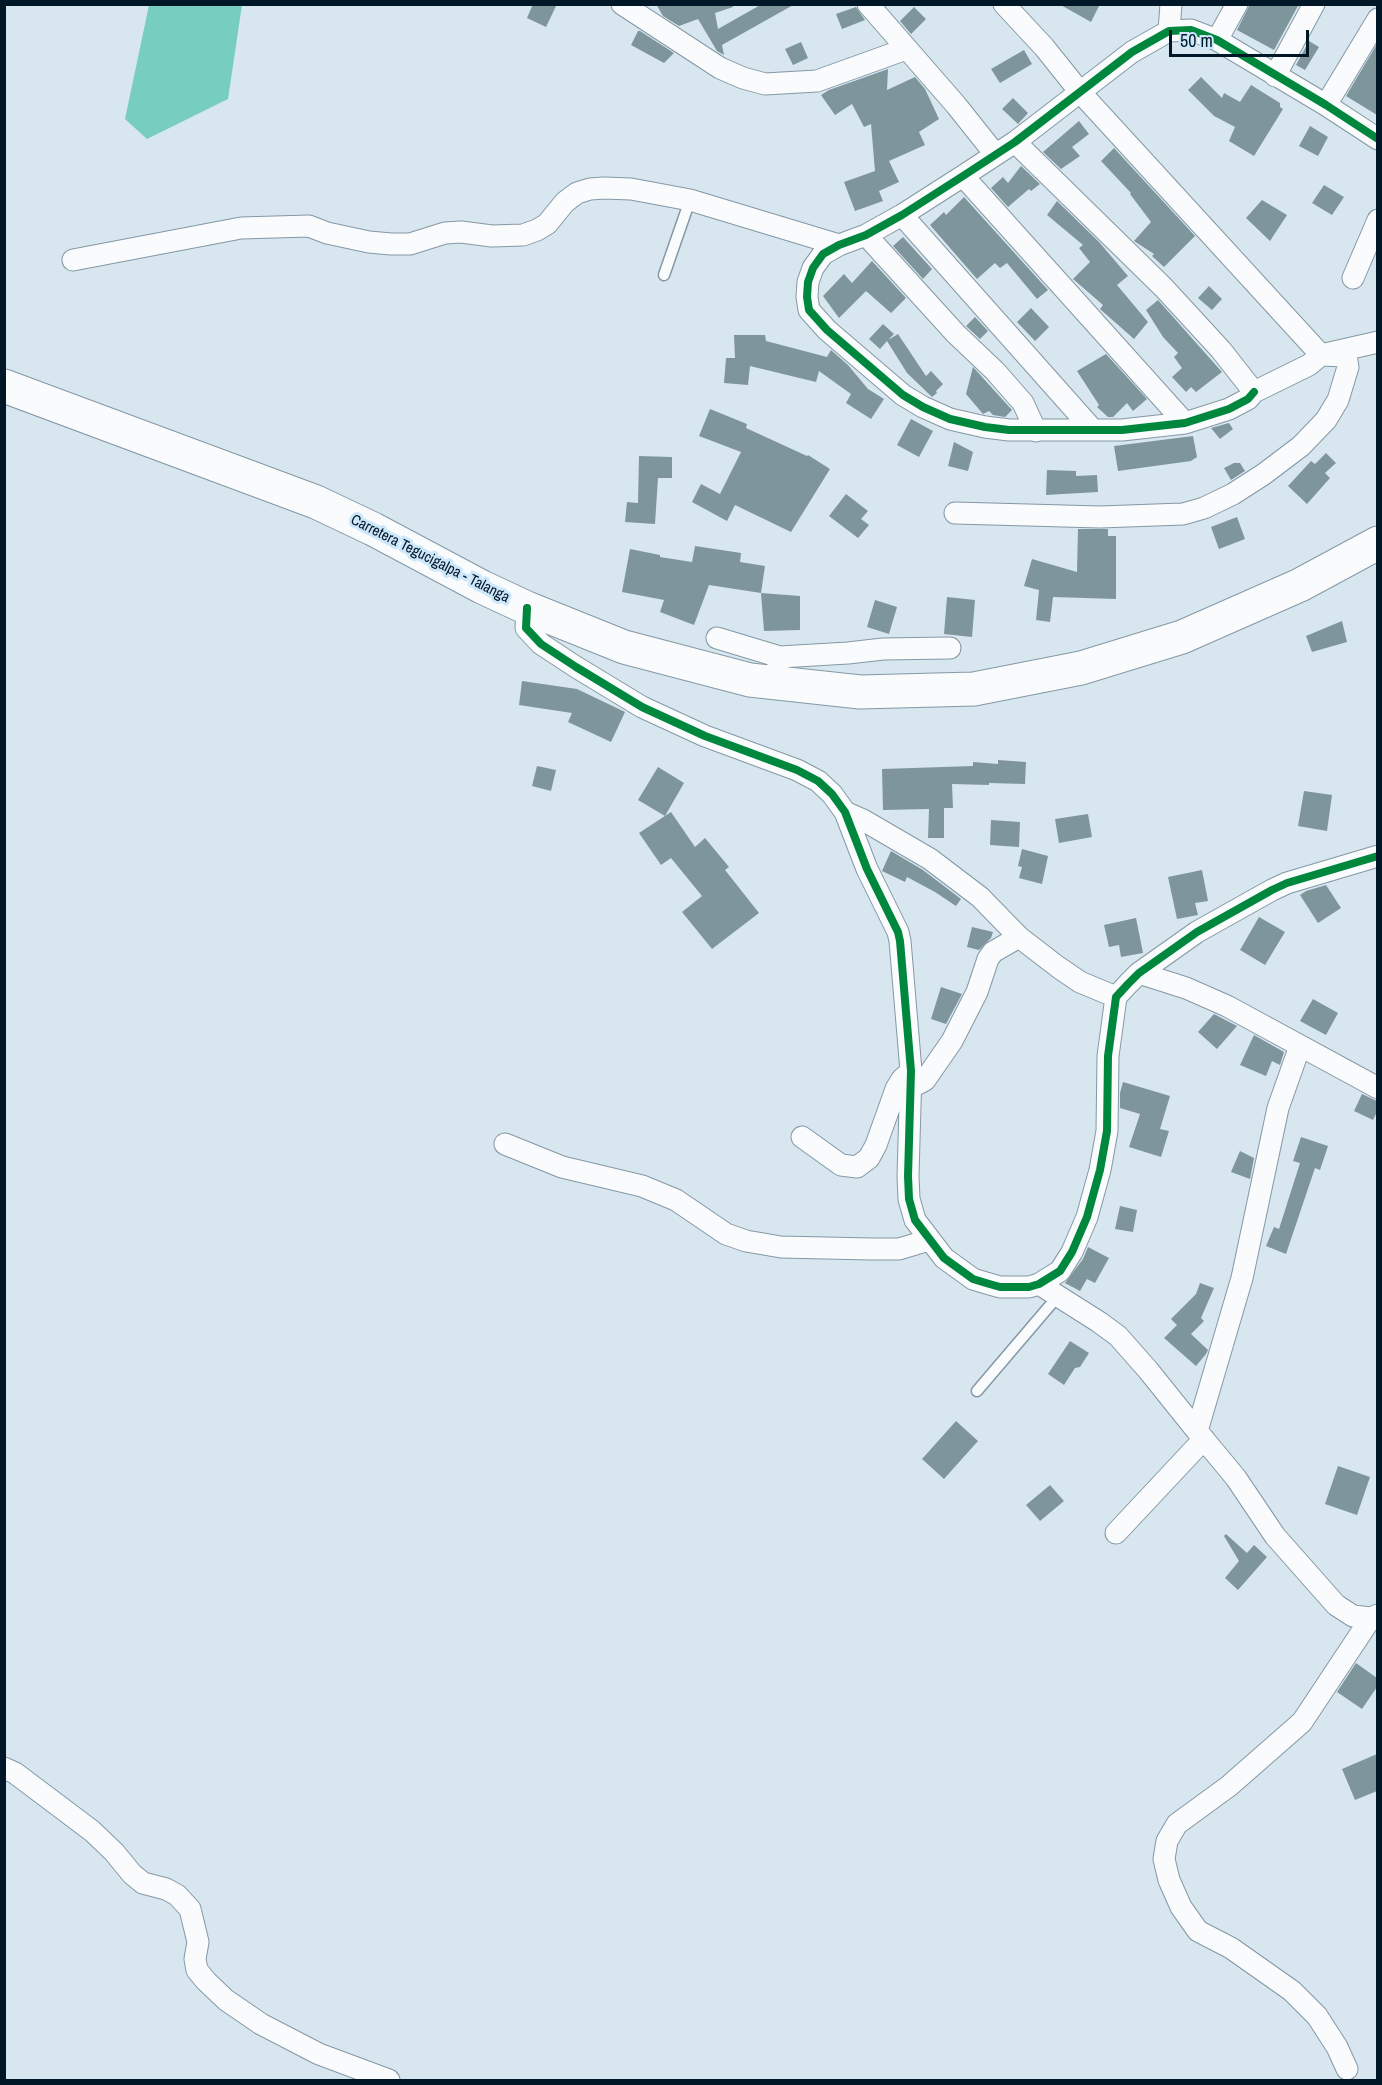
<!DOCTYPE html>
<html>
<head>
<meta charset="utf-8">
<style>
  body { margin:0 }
  #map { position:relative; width:1382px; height:2085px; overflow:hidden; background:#d8e6f0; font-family:"Archivo Narrow",sans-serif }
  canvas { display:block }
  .frame { position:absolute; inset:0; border:6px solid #001727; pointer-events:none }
  .scale { position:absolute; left:1169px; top:30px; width:140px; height:27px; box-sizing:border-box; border:3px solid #001727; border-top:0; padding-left:8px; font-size:18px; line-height:21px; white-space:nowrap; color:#001727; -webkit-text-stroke:4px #cde8fb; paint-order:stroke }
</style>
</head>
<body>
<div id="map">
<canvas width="1382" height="2085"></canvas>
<div class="frame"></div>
<div class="scale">50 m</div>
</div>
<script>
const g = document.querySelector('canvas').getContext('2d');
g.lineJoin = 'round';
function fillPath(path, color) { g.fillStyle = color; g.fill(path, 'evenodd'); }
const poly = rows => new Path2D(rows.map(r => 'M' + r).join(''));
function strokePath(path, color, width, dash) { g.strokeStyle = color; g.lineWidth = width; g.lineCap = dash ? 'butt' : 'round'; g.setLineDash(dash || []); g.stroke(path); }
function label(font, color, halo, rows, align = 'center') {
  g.font = font + ' "Archivo Narrow",sans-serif'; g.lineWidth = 6; g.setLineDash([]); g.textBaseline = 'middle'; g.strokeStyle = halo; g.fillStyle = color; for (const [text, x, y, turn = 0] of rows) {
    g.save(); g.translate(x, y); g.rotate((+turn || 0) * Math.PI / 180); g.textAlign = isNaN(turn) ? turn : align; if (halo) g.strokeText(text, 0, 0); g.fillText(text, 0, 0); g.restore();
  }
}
const water = poly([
  [149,5,242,5,228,99,147,139,125,119]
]);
const building = poly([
  [533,4,557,4,546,27,527,18],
  [656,4,732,4,733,7,715,13,718,29,762,4,795,4,722,45,724,55,717,51,698,19,679,26,663,16],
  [1059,4,1100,4,1091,22],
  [1250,4,1299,4,1274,50,1237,30],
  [856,7,865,20,842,29,836,14],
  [914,7,926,19,911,34,900,21],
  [638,31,640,31,674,53,664,63,631,45],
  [1309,41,1319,47,1305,70,1296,65],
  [801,42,808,58,793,65,785,49],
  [1377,44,1377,115,1346,96],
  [1024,50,1032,64,1000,83,991,69],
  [888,69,887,90,915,77,925,89,939,119,919,132,925,145,889,161,899,182,879,191,883,201,855,211,844,182,875,171,871,124,864,127,852,104,835,115,821,95,829,90],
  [1201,77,1222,98,1224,93,1240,102,1251,85,1280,103,1280,107,1283,109,1254,156,1229,141,1235,127,1214,116,1188,90],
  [1013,98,1028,113,1018,124,1002,109],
  [1079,121,1089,134,1072,147,1080,156,1061,169,1043,152],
  [1310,126,1328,137,1318,156,1299,146],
  [1114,148,1195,236,1164,267,1152,256,1154,254,1134,241,1151,222,1130,194,1131,193,1101,161],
  [1021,166,1040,184,1031,191,1029,189,1008,207,991,188,1003,177,1008,183],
  [1324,185,1344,197,1332,215,1312,203],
  [964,197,1048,290,1037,299,1007,263,1000,268,995,263,977,279,930,225,944,212,946,215],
  [1262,200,1287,215,1270,241,1246,218],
  [1057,201,1099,242,1128,276,1117,285,1148,322,1134,339,1100,309,1103,305,1073,279,1090,262,1079,248,1083,245,1047,215],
  [903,237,932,269,923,279,893,246],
  [872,261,906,298,891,313,866,291,839,318,823,296,844,274,852,283],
  [1209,286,1222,299,1212,310,1198,298],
  [1158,300,1222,372,1196,392,1191,387,1186,392,1172,377,1182,368,1174,357,1178,353,1163,337,1146,310],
  [1031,308,1049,327,1035,341,1017,322],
  [975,317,988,331,980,339,966,326],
  [883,324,894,334,888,340,898,334,926,376,931,371,943,384,936,391,937,393,932,397,907,373,887,341,880,349,869,339],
  [734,335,765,335,766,341,827,357,831,350,848,365,868,389,884,399,871,419,846,403,851,394,819,371,816,382,750,366,748,385,724,383,726,358,735,358],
  [1106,354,1147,399,1133,411,1127,403,1113,417,1108,417,1097,407,1099,405,1077,371],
  [973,367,1012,410,1005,417,993,415,989,411,983,414,966,394],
  [710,409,747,424,746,428,807,456,808,455,830,469,791,532,735,505,727,521,692,502,701,484,720,494,741,452,699,436],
  [911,419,933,431,919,457,897,445],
  [1229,423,1233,429,1220,439,1211,428],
  [1193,436,1197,457,1191,461,1118,471,1114,446],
  [954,442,973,452,968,471,948,466],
  [1326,453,1336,463,1325,473,1330,478,1307,504,1288,486,1311,461,1315,464],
  [639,456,672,457,672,478,658,478,655,524,625,522,627,502,638,503],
  [1234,463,1240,463,1245,471,1231,480,1224,468],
  [1047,470,1076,471,1076,476,1097,475,1098,492,1046,495],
  [846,494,868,511,861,519,869,525,858,538,829,516],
  [1237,517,1245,539,1219,549,1211,527],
  [1078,529,1108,529,1108,536,1116,536,1116,599,1053,597,1050,622,1036,620,1039,590,1024,586,1032,559,1077,572],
  [695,546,741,553,740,562,765,566,761,593,709,585,694,625,660,612,664,600,622,592,630,549,660,555,660,557,692,562],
  [761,593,800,596,800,630,764,631],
  [947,597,975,600,972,637,944,634],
  [875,600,897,607,889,634,867,627],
  [1342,621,1347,642,1312,652,1306,636],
  [522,681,577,689,625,712,611,742,568,722,572,713,519,705],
  [998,760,1026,762,1025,784,989,783,989,785,952,784,953,808,944,808,944,838,928,838,929,809,883,810,882,769,973,766,973,762,998,764],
  [537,766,556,770,551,791,532,786],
  [658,767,684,783,665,816,638,800],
  [1304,791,1332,795,1327,831,1298,826],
  [671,812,695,847,705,838,729,867,725,870,759,913,712,949,682,912,702,896,671,858,661,865,639,833],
  [1088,814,1092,837,1059,843,1055,819],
  [991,820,1020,822,1019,847,990,845],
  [1022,849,1048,856,1042,884,1019,878,1022,867,1018,866],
  [891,851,923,870,961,899,956,906,935,892,907,877,905,882,882,871],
  [1202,870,1208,901,1195,903,1198,915,1177,919,1168,877],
  [1326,885,1341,908,1318,923,1300,895,1306,891],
  [1259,917,1285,932,1265,965,1240,950],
  [1136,918,1143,953,1121,957,1119,945,1109,947,1104,925],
  [972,927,993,932,991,938,979,950,967,947],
  [941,987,962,994,946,1024,931,1019],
  [1313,999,1338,1013,1326,1035,1300,1021],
  [1214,1014,1237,1026,1217,1049,1198,1032],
  [1254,1035,1284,1052,1280,1065,1272,1061,1266,1076,1240,1065],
  [1123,1082,1170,1096,1160,1129,1169,1131,1161,1157,1129,1147,1140,1114,1120,1108,1120,1093],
  [1362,1094,1377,1101,1377,1112,1373,1120,1354,1111],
  [1301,1137,1328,1146,1320,1170,1315,1168,1286,1254,1266,1246,1274,1227,1279,1229,1300,1163,1293,1161],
  [1240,1151,1254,1158,1250,1179,1231,1172],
  [1120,1206,1137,1210,1133,1232,1115,1229],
  [1088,1247,1109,1258,1095,1283,1087,1279,1080,1291,1065,1283,1083,1259],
  [1200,1283,1214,1288,1201,1318,1204,1321,1191,1334,1208,1350,1206,1354,1196,1366,1164,1338,1177,1325,1171,1319,1196,1294],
  [1070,1341,1089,1353,1080,1367,1075,1368,1064,1385,1048,1374],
  [956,1421,978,1441,944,1479,922,1459],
  [1338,1466,1370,1477,1357,1515,1325,1504],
  [1050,1485,1064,1501,1040,1521,1026,1505],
  [1226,1534,1247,1553,1254,1545,1267,1557,1238,1590,1225,1578,1239,1561,1224,1536],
  [1356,1663,1377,1678,1377,1687,1362,1709,1337,1692],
  [1377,1754,1377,1791,1355,1800,1342,1769]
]);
const service = poly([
  [664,275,690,200],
  [977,1391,1058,1296]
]);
const minor = poly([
  [622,4,720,68,743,78,765,84,817,81,906,49],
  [868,4,956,105,995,154],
  [1169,31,1171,4],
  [1217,40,1237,4],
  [1275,76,1314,4],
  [1326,105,1378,19],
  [1015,142,1164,288,1221,350,1254,392,1309,365,1321,355,1378,342],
  [963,176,1185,423],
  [902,215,1093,430],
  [866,235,956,334,995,371,1023,403,1036,431],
  [73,260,241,228,309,226,327,233,369,242,391,244,410,244,445,233,461,232,492,236,523,235,537,230,547,224,565,202,577,193,590,189,604,188,631,189,690,200,839,245],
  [1353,278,1378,220],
  [1254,392,1248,399,1229,409,1185,423,1122,430,1009,430,985,427,950,419,923,407,903,395,827,330,809,310,807,297,808,282,813,268,823,254,839,245,866,235,902,215,963,176,1015,142,1132,52,1169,31,1191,30,1217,40,1326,105,1378,139],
  [955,513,1100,517,1183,514,1204,508,1233,494,1264,474,1301,446,1326,420,1338,400,1348,367,1346,356,1321,355,1080,92,1044,47,1004,4],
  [527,608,526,628,541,644,576,667,642,707,705,736,797,770,818,781,832,794,845,812,867,869,898,932,900,941,911,1071,908,1176,909,1199,915,1220,944,1258,973,1279,986,1283,1000,1287,1029,1287,1039,1284,1060,1271,1072,1252,1087,1217,1100,1170,1107,1131,1108,1056,1116,997,1128,984,1139,973,1197,932,1272,890,1287,883,1378,856],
  [717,638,780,657],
  [774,683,780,657,848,653,883,649,950,648],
  [845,812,863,820,930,859,980,897,1019,937,1058,967,1080,982,1116,997],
  [1139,973,1186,988,1227,1006,1378,1088],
  [1300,1046,1278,1108,1242,1278,1197,1431,1236,1478,1275,1536,1336,1605,1353,1616,1371,1618,1378,1615],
  [910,1088,925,1080,952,1041,977,992,988,959,993,952,1019,937],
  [802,1137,841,1165,857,1167,869,1158,876,1145,896,1089,902,1079,911,1071],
  [505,1144,562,1167,642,1186,676,1200,726,1234,746,1241,781,1247,871,1249,899,1249,929,1240],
  [1039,1284,1099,1322,1118,1336,1148,1370,1197,1431],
  [1116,1533,1204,1439],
  [4,1768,15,1773,92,1831,114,1852,132,1874,143,1883,166,1889,177,1895,190,1909,198,1942,195,1959,197,1970,206,1981,226,2000,261,2024,319,2054,389,2080],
  [1347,2069,1337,2047,1317,2016,1292,1991,1231,1948,1198,1931,1181,1907,1169,1880,1164,1859,1167,1841,1177,1824,1229,1786,1302,1722,1371,1618]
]);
const primary = poly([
  [4,386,316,502,373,529,482,587,527,608,624,647,750,680,860,692,974,689,1081,668,1182,637,1300,585,1378,543]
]);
const cycleway = poly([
  [1254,392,1248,399,1229,409,1185,423,1122,430,1009,430,985,427,950,419,923,407,903,395,827,330,809,310,807,297,808,282,813,268,823,254,839,245,866,235,902,215,963,176,1015,142,1132,52,1169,31,1191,30,1217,40,1326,105,1378,139],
  [527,608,526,628,541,644,576,667,642,707,705,736,797,770,818,781,832,794,845,812,867,869,898,932,900,941,911,1071,908,1176,909,1199,915,1220,944,1258,973,1279,986,1283,1000,1287,1029,1287,1039,1284,1060,1271,1072,1252,1087,1217,1100,1170,1107,1131,1108,1056,1116,997,1128,984,1139,973,1197,932,1272,890,1287,883,1378,856]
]);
const streetNames = [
  ["Carretera Tegucigalpa - Talanga",430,559,27]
];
fillPath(water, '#77cec0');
fillPath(building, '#7f959c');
strokePath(service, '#8498a5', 13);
strokePath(minor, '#8498a5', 23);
strokePath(primary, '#8498a5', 35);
strokePath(service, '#f9fbfd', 10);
strokePath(minor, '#f9fbfd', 21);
strokePath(primary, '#f9fbfd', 33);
strokePath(cycleway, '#00873e', 8);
label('15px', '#001727', '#cde8fb', streetNames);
</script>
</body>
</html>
